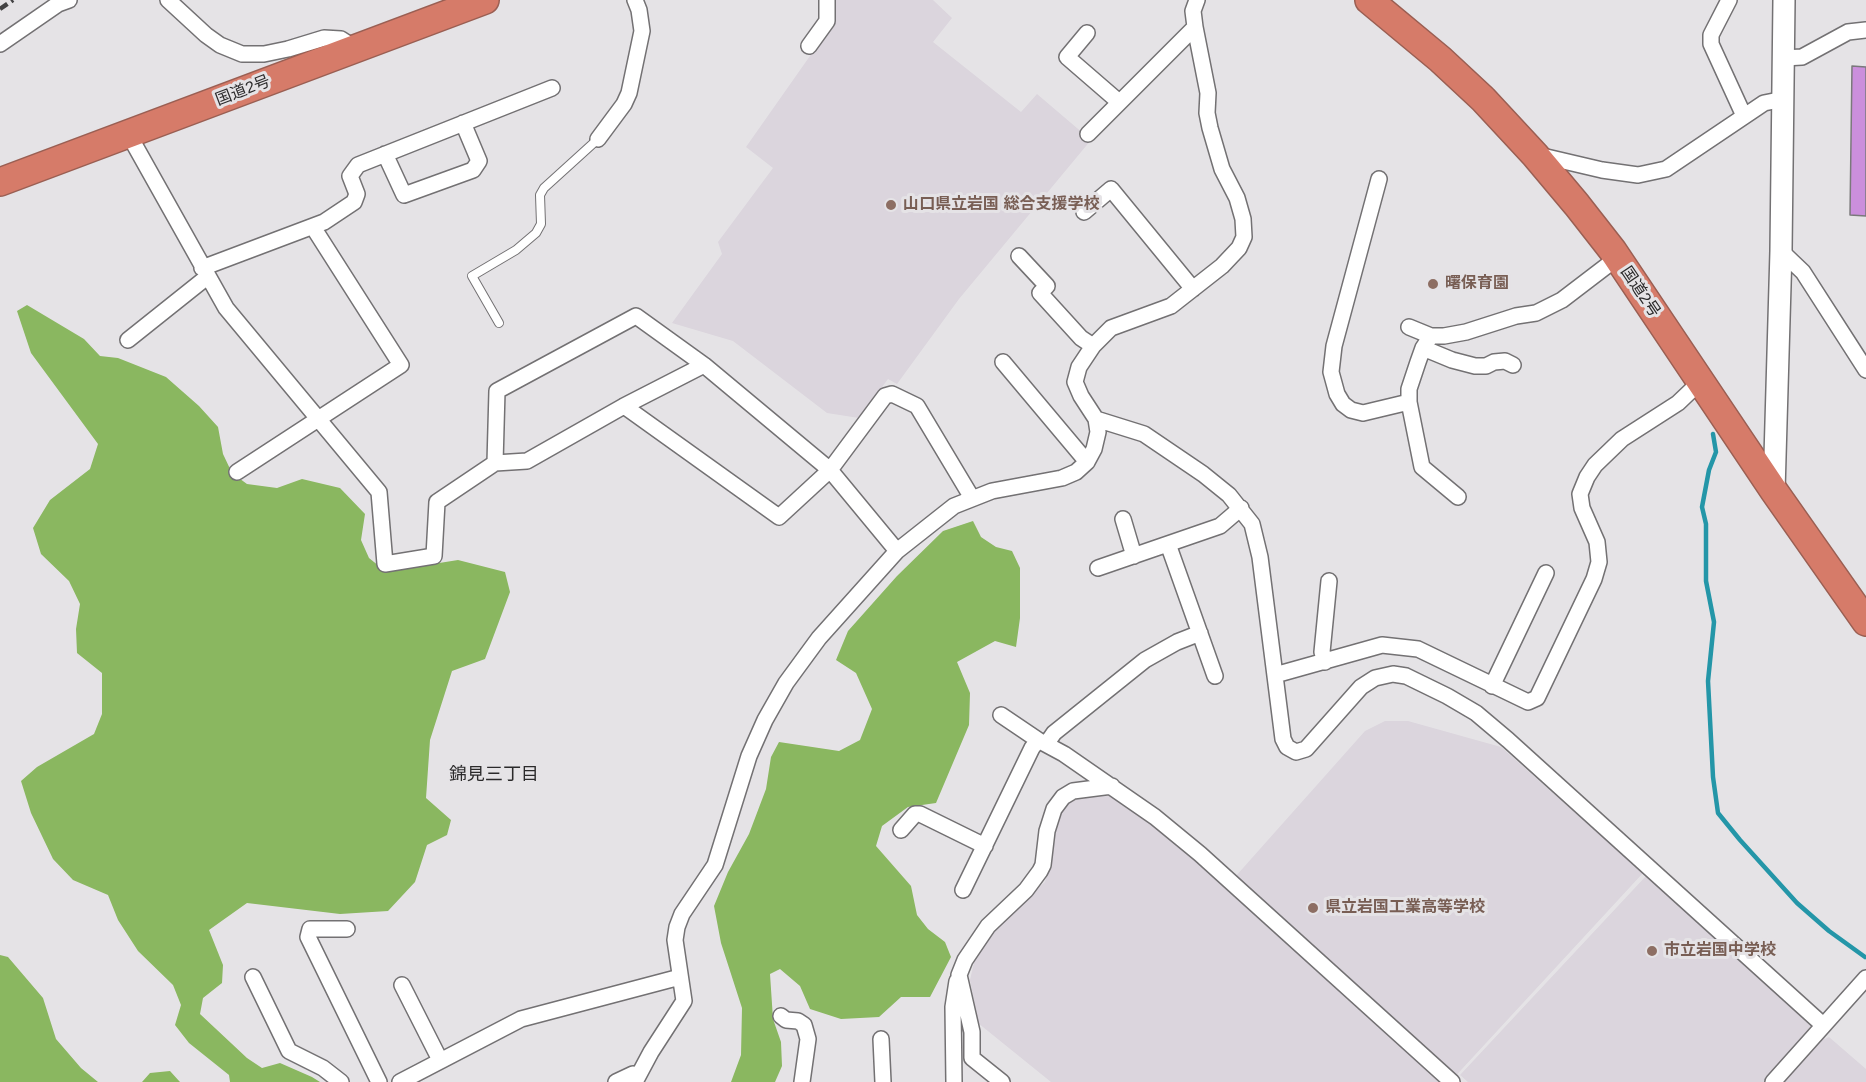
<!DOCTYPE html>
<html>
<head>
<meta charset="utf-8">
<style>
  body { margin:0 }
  canvas { display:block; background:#e5e3e6 }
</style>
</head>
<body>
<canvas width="1866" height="1082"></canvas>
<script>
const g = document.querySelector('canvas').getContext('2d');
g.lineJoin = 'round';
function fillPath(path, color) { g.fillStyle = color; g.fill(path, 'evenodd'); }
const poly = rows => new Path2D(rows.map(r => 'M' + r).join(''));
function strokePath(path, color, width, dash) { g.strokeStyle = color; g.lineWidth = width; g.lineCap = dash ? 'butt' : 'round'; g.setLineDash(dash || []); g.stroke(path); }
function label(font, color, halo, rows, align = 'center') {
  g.font = font + ' Helvetica,"Noto Sans JP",sans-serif'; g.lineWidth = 6; g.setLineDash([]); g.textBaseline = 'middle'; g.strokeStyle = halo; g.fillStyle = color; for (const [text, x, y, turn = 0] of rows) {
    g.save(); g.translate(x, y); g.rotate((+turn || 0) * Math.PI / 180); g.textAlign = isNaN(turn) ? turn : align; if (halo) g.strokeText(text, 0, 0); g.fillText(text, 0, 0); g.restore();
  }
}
const built = poly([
  [832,0,933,0,952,18,933,42,1021,112,1037,94,1091,140,959,299,897,384,888,379,859,418,827,413,733,341,672,323,722,254,718,242,773,168,746,147,831,26],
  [1385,721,1408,721,1501,747,1643,873,1450,1082,1051,1082,978,1023,970,980,975,958,991,930,1045,882,1058,815,1068,801,1080,795,1110,796,1130,806,1153,823,1227,886,1365,731],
  [1646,876,1825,1039,1829,1037,1866,1069,1866,1082,1468,1082,1460,1075]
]);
const forest = poly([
  [27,305,84,339,100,356,118,358,166,377,199,406,218,427,223,454,232,473,247,484,277,488,302,479,340,488,365,514,361,540,369,558,384,570,408,568,458,560,505,572,510,592,485,659,452,671,430,740,426,798,451,820,447,835,427,845,415,882,388,911,340,914,247,903,209,930,223,965,222,983,203,998,200,1014,247,1058,262,1068,280,1063,312,1077,320,1082,230,1082,229,1075,189,1043,175,1025,181,1005,173,985,138,951,118,920,108,895,73,880,53,859,31,813,21,781,37,767,94,734,102,714,102,673,77,653,76,629,80,604,69,581,41,554,33,528,50,500,90,469,98,444,31,353,17,311],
  [973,521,981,537,996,547,1012,551,1020,568,1020,618,1016,647,995,641,957,662,970,693,969,725,936,803,908,807,882,826,876,846,911,886,917,915,928,929,945,942,951,957,930,997,901,997,879,1017,841,1019,810,1009,800,986,780,969,770,974,773,1019,781,1042,782,1066,775,1082,731,1082,741,1055,742,1008,721,943,714,906,728,872,749,834,766,789,771,757,779,742,839,751,860,740,872,709,856,673,836,660,848,631,897,576,943,531],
  [0,955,8,957,43,998,56,1039,81,1068,98,1082,0,1082],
  [170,1071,180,1082,142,1082,150,1073]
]);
const stream = poly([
  [1713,434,1716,452,1709,470,1702,507,1706,524,1706,581,1714,622,1708,681,1713,777,1718,813,1740,840,1797,903,1829,931,1865,957]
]);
const building = poly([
  [1852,66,1866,67,1866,216,1850,215,1852,66]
]);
const lane = poly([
  [499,323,472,276,516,250,536,233,541,224,540,195,544,188,598,139]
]);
const street = poly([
  [168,0,206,35,220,45,242,54,264,54,288,49,324,38,341,39,355,48],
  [1729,0,1711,35,1711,44,1744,116],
  [1087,33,1067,57,1119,102],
  [0,44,58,4,69,0],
  [809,46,827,21,827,0],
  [1784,58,1802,57,1848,32,1866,30],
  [1088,134,1195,27],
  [129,135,226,308,379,492,385,564,434,556,437,502,495,463,527,461,624,406,704,365],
  [598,139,624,104,629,93,642,31,639,10,635,0],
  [385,154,404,195,473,170,479,161,463,123],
  [1538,155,1602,170,1638,175,1666,169,1764,103,1784,99],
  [1379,179,1334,346,1331,372,1337,394,1343,404,1351,410,1363,413,1409,402],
  [1084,212,1111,189,1193,289],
  [1781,251,1803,272,1866,370],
  [1019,256,1047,286,1040,293,1081,338,1093,346],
  [202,268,324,222,354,202,357,194,350,176,358,165,552,88],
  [1409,327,1431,336,1444,336,1466,332,1516,316,1536,313,1562,300,1617,258],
  [1431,336,1423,348,1418,362,1409,389,1409,402,1422,467,1458,497],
  [128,340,207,277],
  [1423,348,1452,360,1475,366,1486,366,1494,362,1505,361,1513,365],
  [1003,362,1087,462],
  [624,406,779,517,830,470,885,396,892,394,917,406,972,498],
  [1096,419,1144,434,1203,474,1229,495,1252,524,1260,557,1283,739,1287,747,1296,752,1306,749,1361,687,1375,678,1393,674,1406,676,1447,696,1476,713,1508,740,1823,1025],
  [495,463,497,391,636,316,704,365,830,470,897,551],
  [237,472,401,365,313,227],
  [1123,519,1134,556],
  [1168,544,1215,676],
  [1098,568,1220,526,1241,508],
  [1325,662,1322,652,1329,581],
  [1275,675,1382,645,1418,649,1528,702,1537,698,1594,579,1599,562,1597,542,1582,508,1580,494,1587,477,1595,465,1622,439,1678,403,1700,382],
  [1492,686,1546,573],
  [1001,715,1038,740],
  [1047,743,1054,733,1145,660,1177,642,1200,633],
  [901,830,915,814,920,814,985,846],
  [963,890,1032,748,1038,740,1064,754,1155,817,1200,854,1452,1082],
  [347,929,310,929,308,937,379,1082],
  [253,977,289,1051,323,1068,341,1082],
  [402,985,440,1060],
  [781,1016,786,1020,798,1021,804,1025,808,1039,802,1082],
  [881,1039,883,1082],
  [400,1082,521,1019,680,977],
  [616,1082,633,1074,638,1075],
  [635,1082,651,1052,684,1001,675,940,677,927,682,914,715,865,749,756,765,720,786,683,819,638,897,551,954,506,992,491,1062,478,1076,472,1087,462,1094,449,1098,432,1096,419,1081,396,1075,382,1079,367,1093,346,1111,328,1171,306,1222,266,1239,248,1244,237,1243,219,1237,198,1222,169,1210,128,1207,113,1208,93,1195,27,1193,11,1197,0],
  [954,1082,953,1007,957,981],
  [1002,1082,972,1058,972,1032,959,975,965,960,988,926,1026,890,1040,871,1043,865,1047,831,1054,809,1063,797,1073,791,1112,786],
  [1773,1082,1866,978]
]);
const secondary = poly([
  [1774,491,1781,251,1784,0]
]);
const highway = poly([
  [1369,0,1440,59,1483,99,1535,155,1577,205,1613,251,1774,491,1866,622],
  [0,182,485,0]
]);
const rail = poly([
  [0,9,13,0]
]);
const markers = [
  [891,205,6,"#8d6e63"],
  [1433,284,6,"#8d6e63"],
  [1313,908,6,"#8d6e63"],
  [1652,951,6,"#8d6e63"]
];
const streetNames = [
  ["国道2号",243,91,-21],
  ["国道2号",1640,292,56]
];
const educationNames = [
  ["山口県立岩国 総合支援学校",903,205],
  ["曙保育園",1445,284],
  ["県立岩国工業高等学校",1325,908],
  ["市立岩国中学校",1664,951]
];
const neighbourhoodNames = [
  ["錦見三丁目",494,775]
];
fillPath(built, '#dbd5dd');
fillPath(forest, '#8ab760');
strokePath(stream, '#2496a8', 4.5);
fillPath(building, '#cb8fdc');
strokePath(building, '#7a797b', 1.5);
strokePath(lane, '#737173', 10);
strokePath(street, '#737173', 18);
strokePath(secondary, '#737173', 24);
strokePath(highway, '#9a5f53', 30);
strokePath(lane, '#fff', 8);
strokePath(street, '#fff', 15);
strokePath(secondary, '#fff', 21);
strokePath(highway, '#d67b69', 27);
strokePath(rail, '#444344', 4.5, [9, 4.5]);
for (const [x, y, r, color] of markers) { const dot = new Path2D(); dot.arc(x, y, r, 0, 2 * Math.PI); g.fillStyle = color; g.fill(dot); strokePath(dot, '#e5e3e6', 2); }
label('16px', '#2b2a2b', '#e5e3e6', streetNames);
label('bold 16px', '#785e54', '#e5e3e6', educationNames, 'left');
label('18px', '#2b2a2b', '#e5e3e6', neighbourhoodNames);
</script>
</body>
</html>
